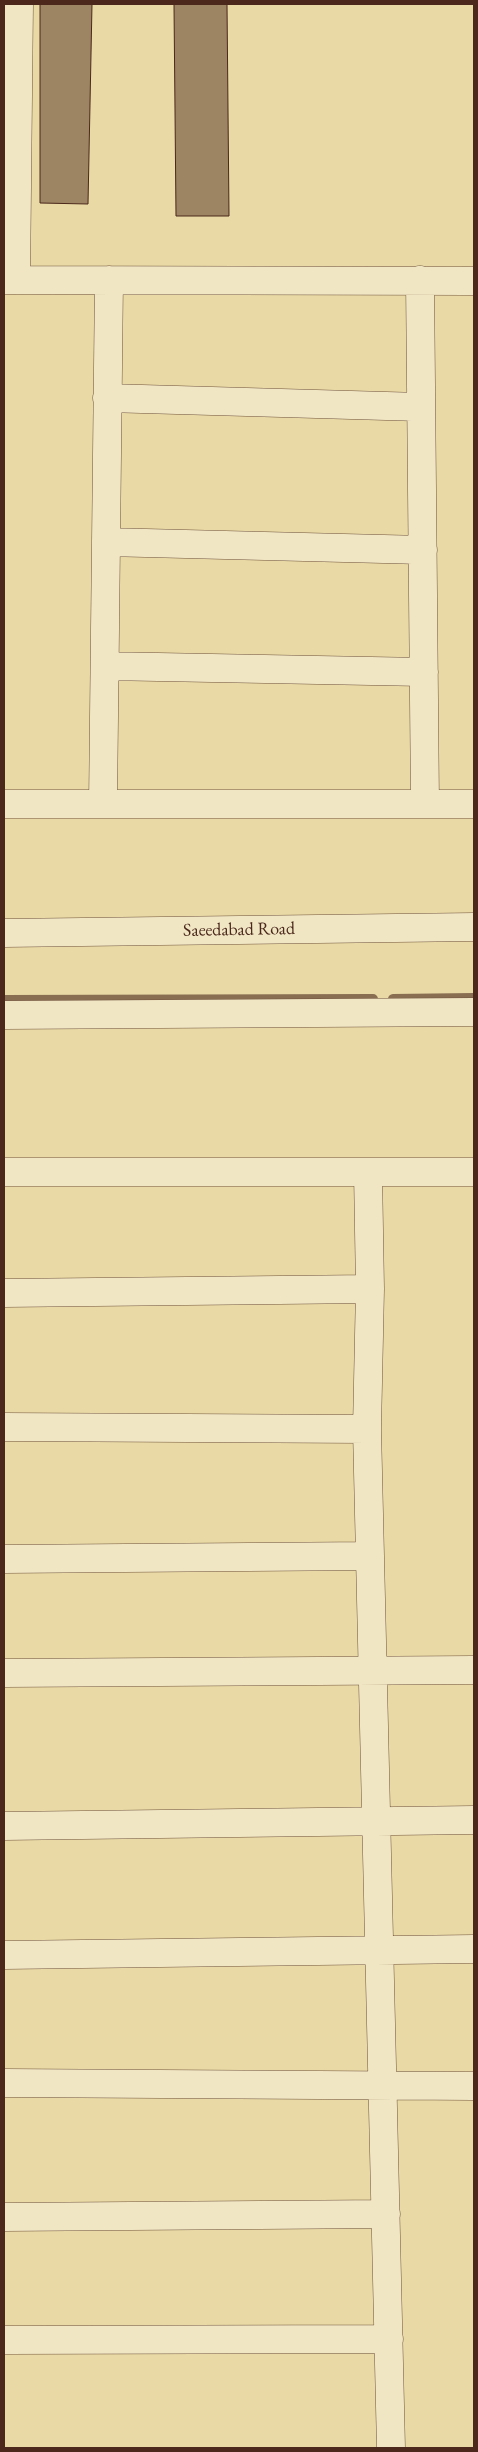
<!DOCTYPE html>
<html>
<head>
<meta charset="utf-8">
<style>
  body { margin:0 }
  #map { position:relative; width:478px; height:2452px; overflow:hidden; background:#e8d9a5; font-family:"EB Garamond",serif }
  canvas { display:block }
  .frame { position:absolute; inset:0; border:5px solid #4b281b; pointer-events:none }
</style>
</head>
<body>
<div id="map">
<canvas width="478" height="2452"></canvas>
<div class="frame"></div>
</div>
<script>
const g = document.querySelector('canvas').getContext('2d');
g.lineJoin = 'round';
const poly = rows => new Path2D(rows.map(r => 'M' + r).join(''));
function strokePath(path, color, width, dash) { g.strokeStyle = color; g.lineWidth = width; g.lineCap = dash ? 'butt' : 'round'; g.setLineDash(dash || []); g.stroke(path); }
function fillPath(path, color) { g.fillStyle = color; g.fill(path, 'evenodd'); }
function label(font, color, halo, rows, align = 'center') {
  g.font = font + ' "EB Garamond",serif'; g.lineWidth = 4; g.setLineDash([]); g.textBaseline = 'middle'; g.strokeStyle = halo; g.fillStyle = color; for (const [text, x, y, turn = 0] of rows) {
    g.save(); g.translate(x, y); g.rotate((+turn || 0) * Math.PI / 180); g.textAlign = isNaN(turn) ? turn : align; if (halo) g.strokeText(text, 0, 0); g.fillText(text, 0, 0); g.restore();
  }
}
const stream = poly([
  [393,999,474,998],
  [4,1000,373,999]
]);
const building = poly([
  [40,4,92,4,88,204,40,203,40,4],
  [174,4,227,4,229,216,176,216,174,4]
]);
const minor = poly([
  [4,280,474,281],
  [16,280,19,4],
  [420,280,425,804],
  [107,398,421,407],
  [106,542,423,550],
  [105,666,424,672],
  [4,804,474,804],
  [103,804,109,280],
  [4,933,474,927],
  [4,1015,474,1012],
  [4,1172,474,1172],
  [368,1172,370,1289,367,1429,391,2448],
  [4,1293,370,1289],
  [4,1427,367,1429],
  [4,1559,370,1556],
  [4,1673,474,1670],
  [4,1826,474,1820],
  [4,1955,474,1949],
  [4,2083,474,2086],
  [4,2217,386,2214],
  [4,2340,389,2339]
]);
const streetNames = [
  ["Saeedabad Road",239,930,-1]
];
strokePath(stream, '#896e52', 10);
fillPath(building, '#9d8463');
strokePath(building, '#4b281b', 1);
strokePath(minor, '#72543e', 29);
strokePath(minor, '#f0e6c4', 28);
label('18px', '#4b281b', '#f0e6c4', streetNames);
</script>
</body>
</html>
